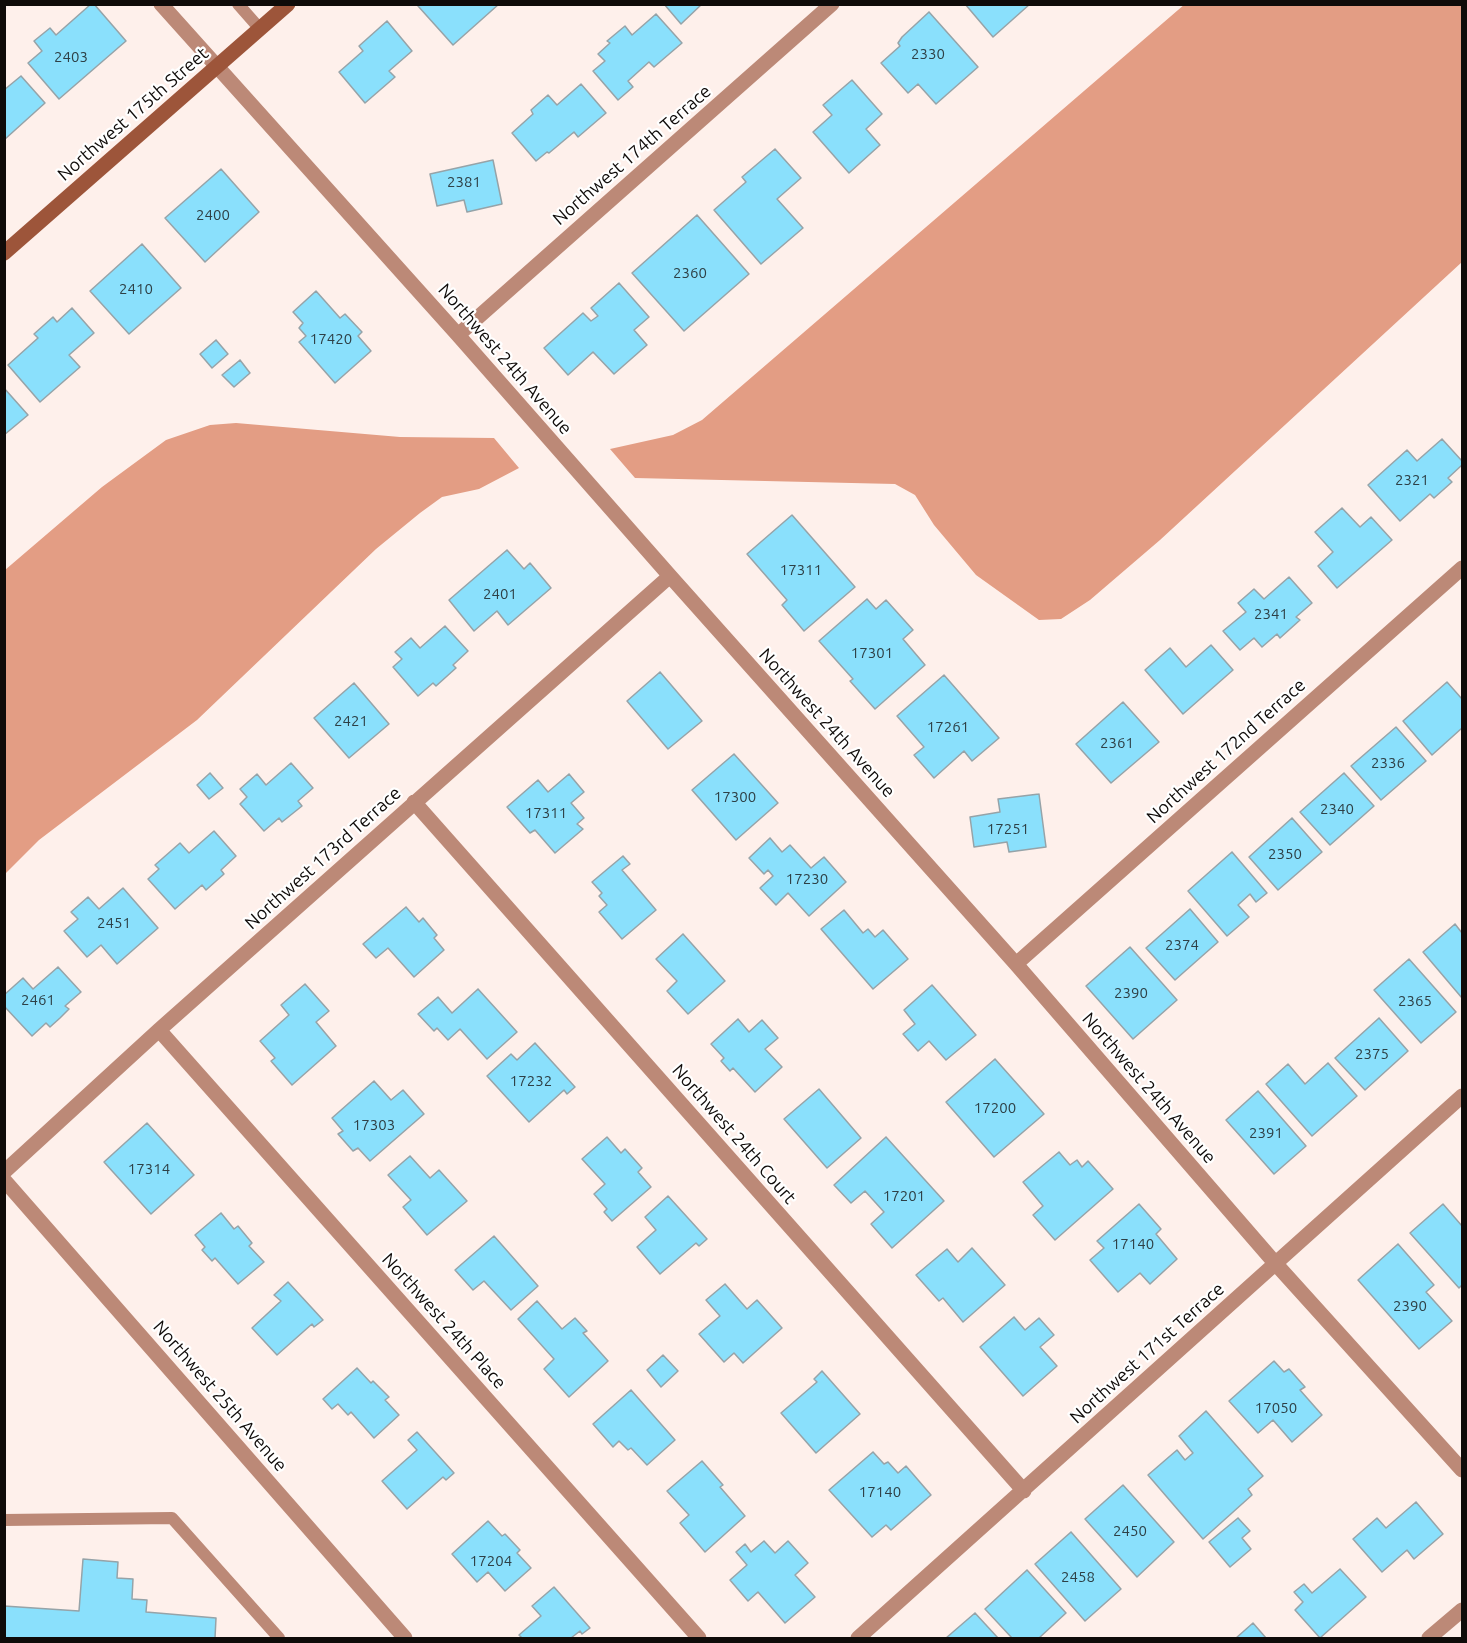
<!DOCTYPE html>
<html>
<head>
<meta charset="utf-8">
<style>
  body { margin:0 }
  #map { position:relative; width:1467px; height:1643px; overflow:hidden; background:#fef0eb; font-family:Ubuntu,sans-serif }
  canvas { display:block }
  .frame { position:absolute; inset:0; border:6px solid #0f0b09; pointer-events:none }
</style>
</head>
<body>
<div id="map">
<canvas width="1467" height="1643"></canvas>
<div class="frame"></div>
</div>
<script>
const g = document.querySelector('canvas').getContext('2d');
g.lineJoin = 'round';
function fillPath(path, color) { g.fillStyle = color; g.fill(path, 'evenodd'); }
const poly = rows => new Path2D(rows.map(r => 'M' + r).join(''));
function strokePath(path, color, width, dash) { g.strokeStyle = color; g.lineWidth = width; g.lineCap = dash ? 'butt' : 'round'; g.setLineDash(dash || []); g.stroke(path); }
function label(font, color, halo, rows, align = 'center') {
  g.font = font + ' Ubuntu,sans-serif'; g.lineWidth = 4.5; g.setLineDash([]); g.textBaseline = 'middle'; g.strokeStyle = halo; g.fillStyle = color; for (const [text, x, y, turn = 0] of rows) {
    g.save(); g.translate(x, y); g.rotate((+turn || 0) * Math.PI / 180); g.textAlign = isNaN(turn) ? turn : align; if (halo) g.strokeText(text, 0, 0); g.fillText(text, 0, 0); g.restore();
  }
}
const water = poly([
  [1185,4,1462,5,1462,262,1160,540,1090,600,1061,619,1039,620,976,575,934,525,915,495,895,484,635,478,610,449,673,435,702,420],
  [236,423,400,437,494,438,519,468,479,489,442,497,420,513,376,549,197,720,39,840,5,874,5,570,102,487,166,440,210,425]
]);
const building = poly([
  [91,4,94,4,126,41,59,99,28,63,42,51,34,41,50,28,56,35,91,4],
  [420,4,499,4,453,45,418,6,420,4],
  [664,4,702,4,681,24,664,4],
  [965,4,1030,4,993,37,965,4],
  [929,12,978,67,936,104,918,84,908,93,881,63,900,46,898,43,902,37,929,12],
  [656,14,682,43,654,67,649,62,628,81,633,87,618,100,593,71,605,61,598,54,610,43,607,41,625,26,632,35,656,14],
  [387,21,412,51,389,71,395,77,365,103,339,72,363,51,359,46,387,21],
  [21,76,45,103,4,140,4,90,21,76],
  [852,80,882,114,866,129,880,145,849,173,813,132,832,115,823,105,852,80],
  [581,84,606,113,578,137,574,132,549,153,547,152,536,161,512,133,533,114,531,110,548,95,557,105,581,84],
  [775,149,801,178,777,199,803,228,761,264,714,210,746,182,742,177,775,149],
  [493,160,502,204,467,212,464,200,437,206,430,174,493,160],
  [221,169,259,212,205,262,165,218,221,169],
  [697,215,749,274,684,331,632,273,697,215],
  [142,244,181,288,129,334,90,291,142,244],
  [619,283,649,317,634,330,647,345,614,374,593,352,568,375,544,348,583,313,591,321,598,316,591,308,619,283],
  [316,291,340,318,345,314,362,332,358,336,371,351,335,383,299,342,306,336,299,328,303,323,293,312,316,291],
  [72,308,94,333,69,355,80,367,40,402,8,365,38,338,34,334,53,317,57,322,72,308],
  [216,340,228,354,212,368,200,354,216,340],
  [240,360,250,373,234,387,222,375,240,360],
  [4,388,28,415,4,435,4,388],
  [1442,439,1462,461,1462,465,1448,478,1452,482,1434,498,1430,494,1400,521,1368,485,1407,450,1417,461,1442,439],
  [1342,508,1360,527,1371,517,1392,540,1337,588,1318,566,1333,552,1315,532,1342,508],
  [792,515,855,587,804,631,782,605,787,600,747,554,792,515],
  [507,550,524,569,530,563,551,588,508,625,497,611,474,631,449,600,507,550],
  [1289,577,1312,603,1296,617,1300,620,1280,638,1277,634,1262,647,1254,638,1240,650,1223,631,1246,612,1238,603,1254,589,1264,599,1289,577],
  [867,599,876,609,886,600,913,630,903,639,925,665,875,709,850,681,853,679,819,641,867,599],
  [445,626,468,651,453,665,456,668,436,686,433,683,418,696,393,667,402,659,395,652,411,638,420,648,445,626],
  [1211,645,1233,670,1183,714,1145,670,1170,648,1186,667,1211,645],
  [660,672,702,721,668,749,627,701,660,672],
  [944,675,999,738,972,761,964,751,934,778,914,755,924,747,897,716,944,675],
  [1447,682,1462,699,1462,728,1432,755,1403,721,1447,682],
  [354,683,389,724,349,758,314,718,354,683],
  [1123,702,1159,742,1111,783,1076,744,1123,702],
  [1396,727,1426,761,1381,800,1351,766,1396,727],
  [734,754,778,803,736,840,692,790,734,754],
  [291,763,313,788,298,801,302,806,282,822,279,818,264,831,240,804,247,797,240,789,257,774,266,785,291,763],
  [210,773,223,788,209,799,197,785,210,773],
  [1344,773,1374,806,1330,845,1300,812,1344,773],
  [569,774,584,792,571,803,584,818,577,824,583,829,555,853,535,830,530,833,507,807,538,780,548,792,569,774],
  [1039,794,1046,847,1009,852,1007,842,974,847,970,817,1000,812,998,799,1039,794],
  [1292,818,1322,852,1278,890,1249,857,1292,818],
  [214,831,236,856,221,870,224,874,206,890,202,885,175,909,148,879,159,869,155,865,180,843,189,853,214,831],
  [770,838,782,852,790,845,811,868,824,857,846,882,809,916,788,893,776,905,760,888,773,876,768,870,764,874,749,858,770,838],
  [1232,852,1267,893,1256,902,1250,894,1238,905,1249,917,1227,936,1188,891,1232,852],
  [623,856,630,864,622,870,656,910,622,939,599,912,607,905,599,896,602,893,592,882,623,856],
  [123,888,158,928,117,964,101,945,87,957,64,931,78,919,71,912,88,897,99,909,123,888],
  [406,907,419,922,423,918,437,935,434,938,444,950,414,977,388,948,376,958,363,944,406,907],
  [1190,909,1218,942,1175,980,1146,948,1190,909],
  [844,910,863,933,868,929,875,937,883,930,908,959,873,989,821,929,844,910],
  [1455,924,1462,933,1462,998,1423,952,1455,924],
  [683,934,725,981,688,1014,667,991,677,981,656,959,683,934],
  [1130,947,1177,1000,1133,1039,1086,986,1130,947],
  [1409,959,1456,1012,1421,1043,1374,990,1409,959],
  [58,967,81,992,65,1006,69,1009,60,1018,50,1027,46,1023,32,1036,4,1006,4,995,23,978,33,989,58,967],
  [305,984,329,1011,316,1022,336,1046,292,1085,271,1061,275,1058,260,1041,289,1015,281,1005,305,984],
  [932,985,976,1035,946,1060,929,1041,918,1051,903,1034,915,1024,904,1010,932,985],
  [478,989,517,1032,487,1059,460,1029,448,1040,437,1028,434,1031,418,1014,438,997,452,1013,478,989],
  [1379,1018,1408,1051,1365,1090,1335,1058,1379,1018],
  [738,1019,749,1032,762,1020,778,1038,765,1049,782,1067,755,1092,733,1068,730,1071,721,1061,724,1058,711,1044,738,1019],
  [535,1043,575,1087,567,1094,564,1090,529,1122,487,1076,511,1054,517,1060,535,1043],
  [995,1059,1044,1114,994,1157,946,1102,995,1059],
  [1328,1063,1357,1096,1312,1136,1266,1084,1288,1064,1305,1084,1328,1063],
  [374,1081,391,1100,403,1090,424,1114,370,1161,358,1148,353,1151,338,1134,343,1131,332,1118,374,1081],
  [819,1089,861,1138,827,1168,784,1119,819,1089],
  [1258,1091,1306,1146,1274,1174,1226,1120,1258,1091],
  [147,1123,194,1175,151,1214,104,1162,147,1123],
  [607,1137,621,1153,625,1149,642,1168,638,1172,651,1187,612,1221,604,1212,607,1209,594,1194,605,1184,582,1159,607,1137],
  [886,1137,944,1201,892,1248,871,1224,884,1212,865,1191,851,1203,834,1185,886,1137],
  [1059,1152,1070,1165,1077,1160,1082,1167,1088,1161,1113,1189,1055,1240,1033,1215,1043,1206,1023,1182,1059,1152],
  [410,1156,430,1178,439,1170,467,1201,427,1235,403,1207,411,1200,388,1175,410,1156],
  [668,1196,707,1239,699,1246,696,1243,660,1274,637,1247,656,1230,645,1217,668,1196],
  [1139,1204,1161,1229,1156,1234,1177,1259,1150,1284,1140,1273,1118,1292,1090,1260,1104,1248,1097,1241,1139,1204],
  [1443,1204,1462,1226,1462,1285,1459,1288,1410,1233,1443,1204],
  [221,1213,234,1229,238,1226,252,1243,249,1246,264,1262,238,1284,215,1258,212,1261,202,1250,205,1247,195,1235,221,1213],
  [494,1236,538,1286,511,1310,484,1281,473,1290,455,1270,494,1236],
  [1398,1244,1434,1285,1426,1292,1452,1321,1419,1349,1358,1280,1398,1244],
  [972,1248,1005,1285,963,1322,943,1298,939,1301,916,1275,947,1249,958,1262,972,1248],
  [288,1282,323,1320,314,1327,312,1324,277,1355,252,1328,281,1301,274,1295,288,1282],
  [725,1284,747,1309,757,1300,782,1328,743,1363,734,1353,724,1362,699,1334,720,1316,706,1300,725,1284],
  [537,1301,562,1329,575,1318,587,1331,583,1333,608,1361,569,1397,544,1369,554,1359,518,1319,537,1301],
  [1014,1317,1025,1330,1039,1318,1054,1335,1040,1347,1057,1366,1023,1396,980,1347,1014,1317],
  [663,1355,678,1371,661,1387,647,1370,663,1355],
  [1274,1361,1284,1372,1289,1369,1305,1387,1300,1390,1322,1415,1292,1442,1273,1420,1258,1433,1229,1401,1274,1361],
  [357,1368,371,1383,373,1381,389,1397,385,1400,399,1415,374,1438,351,1412,348,1415,338,1404,332,1409,323,1399,357,1368],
  [822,1371,860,1414,816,1453,781,1413,817,1382,814,1379,822,1371],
  [631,1390,675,1440,647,1465,631,1448,628,1450,619,1441,613,1447,593,1424,631,1390],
  [1206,1411,1263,1476,1248,1489,1252,1495,1203,1539,1148,1475,1177,1450,1185,1460,1193,1453,1179,1436,1206,1411],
  [417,1432,454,1473,446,1480,443,1477,407,1509,382,1481,417,1450,408,1440,417,1432],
  [873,1452,884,1464,888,1462,898,1473,906,1466,931,1495,891,1530,886,1525,872,1537,829,1490,873,1452],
  [702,1461,723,1485,720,1487,745,1516,705,1552,680,1523,689,1515,667,1491,702,1461],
  [1123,1485,1174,1542,1137,1577,1085,1519,1123,1485],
  [1416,1502,1443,1534,1414,1559,1407,1550,1382,1572,1353,1539,1377,1518,1386,1528,1416,1502],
  [1238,1518,1250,1531,1242,1538,1251,1549,1230,1567,1209,1542,1238,1518],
  [488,1521,502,1536,505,1534,520,1550,517,1553,531,1568,505,1591,488,1572,477,1582,452,1554,488,1521],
  [1071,1532,1121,1589,1085,1621,1035,1564,1071,1532],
  [764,1541,775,1553,788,1541,808,1563,795,1575,815,1597,785,1623,758,1592,748,1601,730,1580,747,1565,736,1552,745,1544,751,1552,764,1541],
  [83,1559,118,1562,117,1578,133,1579,132,1599,147,1600,146,1612,216,1618,215,1638,4,1638,4,1606,79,1611,83,1559],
  [1340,1569,1366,1597,1320,1638,1295,1610,1303,1602,1294,1592,1304,1584,1312,1593,1340,1569],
  [1027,1570,1066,1613,1039,1638,1012,1638,985,1609,1027,1570],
  [554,1587,590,1628,582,1634,580,1631,571,1638,522,1638,519,1635,541,1616,532,1606,554,1587],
  [975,1613,998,1638,946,1638,975,1613],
  [1253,1623,1266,1638,1236,1638,1253,1623]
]);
const lane = poly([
  [238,4,260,29],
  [4,1520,172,1518,279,1638]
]);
const street = poly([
  [161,4,458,335,670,576,1016,964,1275,1263,1462,1470],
  [458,335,832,4],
  [414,802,1024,1491],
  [1016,964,1462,568],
  [159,1030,699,1638],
  [4,1172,159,1030,670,576],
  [4,1180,405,1638],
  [858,1638,1462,1096],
  [1429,1638,1462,1610]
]);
const secondary = poly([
  [4,253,288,4]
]);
const numberNames = [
  ["2330",928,54],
  ["2403",71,57],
  ["2381",464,182],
  ["2400",213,215],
  ["2360",690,273],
  ["2410",136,289],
  ["17420",331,339],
  ["2321",1412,480],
  ["17311",801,570],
  ["2401",500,594],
  ["2341",1271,614],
  ["17301",872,653],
  ["2421",351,721],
  ["17261",948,727],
  ["2361",1117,743],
  ["2336",1388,763],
  ["17300",735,797],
  ["2340",1337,809],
  ["17311",546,813],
  ["17251",1008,829],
  ["2350",1285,854],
  ["17230",807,879],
  ["2451",114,923],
  ["2374",1182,945],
  ["2390",1131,993],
  ["2461",38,1000],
  ["2365",1415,1001],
  ["2375",1372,1054],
  ["17232",531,1081],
  ["17200",995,1108],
  ["17303",374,1125],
  ["2391",1266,1133],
  ["17314",149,1169],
  ["17201",904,1196],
  ["17140",1133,1244],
  ["2390",1410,1306],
  ["17050",1276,1408],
  ["17140",880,1492],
  ["2450",1130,1531],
  ["17204",491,1561],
  ["2458",1078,1577]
];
const streetNames = [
  ["Northwest 175th Street",133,114,-41],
  ["Northwest 174th Terrace",632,155,-41],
  ["Northwest 24th Avenue",505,359,49],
  ["Northwest 24th Avenue",827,723,48],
  ["Northwest 172nd Terrace",1226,751,-42],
  ["Northwest 173rd Terrace",323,858,-42],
  ["Northwest 24th Avenue",1149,1088,49],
  ["Northwest 24th Court",734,1134,49],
  ["Northwest 24th Place",444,1321,48],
  ["Northwest 171st Terrace",1147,1353,-42],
  ["Northwest 25th Avenue",220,1396,49]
];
fillPath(water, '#e39d84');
fillPath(building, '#8ae0fc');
strokePath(building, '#96a3a8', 1.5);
strokePath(lane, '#bc8977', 12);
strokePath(street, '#bc8977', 15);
strokePath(secondary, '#9d553a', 15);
label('15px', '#2e4046', null, numberNames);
label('18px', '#0f0b09', '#fff', streetNames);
</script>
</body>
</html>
